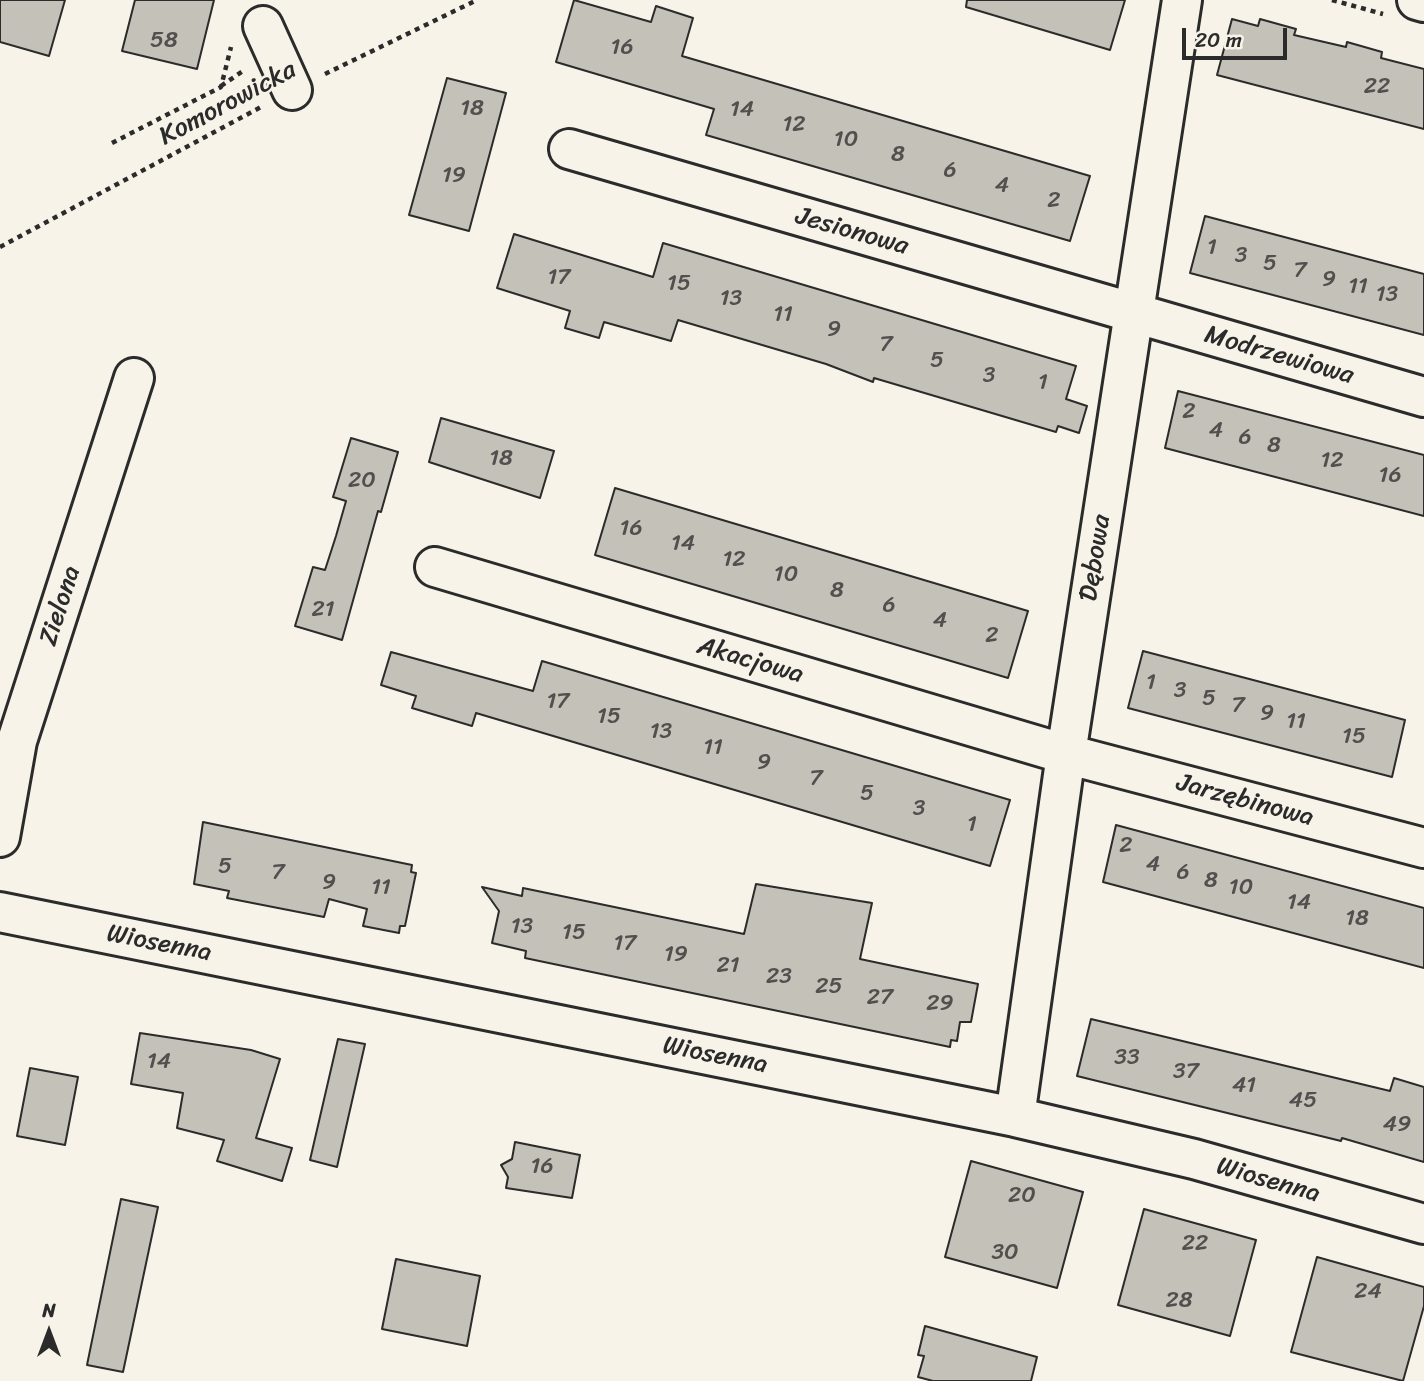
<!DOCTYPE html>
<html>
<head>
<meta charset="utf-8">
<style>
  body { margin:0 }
  #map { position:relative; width:1424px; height:1381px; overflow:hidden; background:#f7f3e8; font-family:Sriracha,sans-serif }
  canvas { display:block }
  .north { position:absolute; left:14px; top:1297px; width:70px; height:70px; -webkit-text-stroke:5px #f7f3e8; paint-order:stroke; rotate:0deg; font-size:19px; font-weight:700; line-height:28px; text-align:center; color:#2b2b2b }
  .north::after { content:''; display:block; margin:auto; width:24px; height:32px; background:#2b2b2b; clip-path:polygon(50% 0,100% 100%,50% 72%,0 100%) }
  .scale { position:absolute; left:1182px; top:28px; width:105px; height:32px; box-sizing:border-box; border:4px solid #2b2b2b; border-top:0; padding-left:9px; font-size:21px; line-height:24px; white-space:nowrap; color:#2b2b2b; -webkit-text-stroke:5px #f7f3e8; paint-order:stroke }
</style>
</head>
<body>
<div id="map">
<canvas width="1424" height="1381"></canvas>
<div class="north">N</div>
<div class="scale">20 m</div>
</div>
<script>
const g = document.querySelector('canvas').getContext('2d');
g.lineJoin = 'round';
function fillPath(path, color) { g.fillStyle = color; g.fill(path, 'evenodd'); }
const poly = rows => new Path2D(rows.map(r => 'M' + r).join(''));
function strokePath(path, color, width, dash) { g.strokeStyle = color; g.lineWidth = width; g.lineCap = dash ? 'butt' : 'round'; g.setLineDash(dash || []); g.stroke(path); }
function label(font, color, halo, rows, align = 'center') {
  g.font = font + ' Sriracha,sans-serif'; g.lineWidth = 5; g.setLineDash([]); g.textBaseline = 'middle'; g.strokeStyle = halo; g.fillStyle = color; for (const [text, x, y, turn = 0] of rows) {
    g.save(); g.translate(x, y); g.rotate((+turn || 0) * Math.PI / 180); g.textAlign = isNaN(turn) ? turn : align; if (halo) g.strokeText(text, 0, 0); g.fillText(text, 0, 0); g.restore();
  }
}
const building = poly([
  [0,0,65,0,49,56,0,42,0,0],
  [135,0,214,0,197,69,122,51,135,0],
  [574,0,651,22,656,6,693,18,682,56,1090,176,1070,241,706,135,714,109,556,62,574,0],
  [967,0,1125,0,1110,50,966,7,967,0],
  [1232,19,1258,26,1260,19,1296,29,1294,35,1346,47,1347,42,1382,52,1381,58,1424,69,1424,129,1217,75,1232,19],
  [447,78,506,93,469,231,409,215,447,78],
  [1205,216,1424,274,1424,335,1190,273,1205,216],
  [514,234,653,277,663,243,1076,366,1066,399,1087,406,1079,433,1058,426,1056,432,874,378,873,382,826,364,678,320,671,341,604,322,599,338,565,328,570,311,497,288,514,234],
  [1178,391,1424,455,1424,516,1165,448,1178,391],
  [441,418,554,451,540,498,429,462,441,418],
  [351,438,398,452,381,512,378,511,342,640,295,626,313,567,325,570,336,536,346,501,333,497,351,438],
  [615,488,1028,611,1008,678,595,555,615,488],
  [1143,651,1405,720,1392,777,1128,708,1143,651],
  [391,652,533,691,542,661,1010,800,990,866,476,713,472,726,412,708,416,696,381,685,391,652],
  [203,822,412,865,411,872,416,873,405,926,400,926,399,933,363,926,367,909,329,899,324,917,227,898,229,891,194,884,203,822],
  [1116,825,1424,908,1424,968,1103,882,1116,825],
  [756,884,872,903,860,959,978,984,971,1022,960,1022,957,1041,951,1040,950,1047,525,958,526,951,492,943,499,911,482,887,522,896,523,888,744,934,756,884],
  [1091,1019,1390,1091,1394,1078,1424,1087,1424,1162,1342,1138,1341,1141,1077,1076,1091,1019],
  [140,1033,251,1050,280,1059,256,1138,292,1148,282,1181,217,1161,224,1140,177,1128,183,1093,131,1084,140,1033],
  [338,1039,365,1044,337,1167,310,1160,338,1039],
  [30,1068,78,1077,65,1145,17,1136,30,1068],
  [515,1142,580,1155,572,1198,506,1188,508,1177,501,1165,512,1159,515,1142],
  [971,1161,1083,1192,1057,1288,945,1257,971,1161],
  [121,1199,158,1207,123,1372,87,1365,121,1199],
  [1144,1209,1256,1240,1230,1336,1118,1305,1144,1209],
  [1317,1257,1424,1287,1424,1306,1403,1381,1291,1352,1317,1257],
  [396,1259,480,1276,467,1346,382,1329,396,1259],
  [925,1326,1037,1357,1031,1381,933,1381,918,1377,924,1356,918,1355,925,1326]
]);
const path = poly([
  [1332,0,1383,14],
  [325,74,477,0],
  [221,86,243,71],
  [112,143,221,87,231,47],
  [0,247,261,107]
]);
const minor = poly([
  [1417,0,1424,2],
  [263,26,292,90],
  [569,149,1424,397],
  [435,567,1055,751,1424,848],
  [0,837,17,741,134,378],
  [0,912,1015,1117,1194,1159,1424,1224],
  [1015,1117,1066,754,1182,0]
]);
const numberNames = [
  ["58",164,41],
  ["16",622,48],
  ["22",1377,87],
  ["18",472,109],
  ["14",742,110],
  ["12",794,125],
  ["10",846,140],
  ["8",898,155],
  ["6",950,171],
  ["19",454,176],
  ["4",1002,186],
  ["2",1054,201],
  ["1",1212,248],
  ["3",1241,256],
  ["5",1270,264],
  ["7",1300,271],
  ["17",559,278],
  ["9",1329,280],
  ["15",679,284],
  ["11",1358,287],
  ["13",1387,295],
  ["13",731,299],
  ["11",783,315],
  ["9",834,330],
  ["7",886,345],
  ["5",937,361],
  ["3",989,376],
  ["1",1043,383],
  ["2",1189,412],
  ["4",1216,431],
  ["6",1245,438],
  ["8",1274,446],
  ["18",501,459],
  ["12",1332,461],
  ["16",1390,476],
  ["20",362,481],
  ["16",631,529],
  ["14",683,544],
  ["12",734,560],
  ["10",786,575],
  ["8",837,591],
  ["6",889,606],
  ["21",323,610],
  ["4",940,621],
  ["2",992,636],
  ["1",1151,683],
  ["3",1180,691],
  ["5",1209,699],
  ["17",558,702],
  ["7",1238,706],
  ["9",1267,714],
  ["15",609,717],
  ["11",1296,722],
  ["13",661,732],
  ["15",1354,737],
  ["11",713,748],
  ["9",764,763],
  ["7",816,779],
  ["5",867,794],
  ["3",919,809],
  ["1",972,825],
  ["2",1126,846],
  ["4",1153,865],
  ["5",225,867],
  ["7",278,873],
  ["6",1183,873],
  ["8",1211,881],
  ["9",329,883],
  ["11",381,888],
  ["10",1241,888],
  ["14",1299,903],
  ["18",1357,919],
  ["13",522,927],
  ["15",574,933],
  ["17",625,944],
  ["19",676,955],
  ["21",728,966],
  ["23",779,977],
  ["25",829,987],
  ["27",880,998],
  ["29",940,1004],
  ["33",1127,1058],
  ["14",159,1062],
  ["37",1186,1072],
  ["41",1244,1086],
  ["45",1303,1101],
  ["49",1397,1125],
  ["16",542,1167],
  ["20",1022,1196],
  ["22",1195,1244],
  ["30",1005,1253],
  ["24",1368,1292],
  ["28",1179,1301]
];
const streetNames = [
  ["Komorowicka",228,104,-28],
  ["Jesionowa",852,232,16],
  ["Modrzewiowa",1279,356,16],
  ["Dębowa",1096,558,-81],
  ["Zielona",61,606,-72],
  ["Akacjowa",750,661,16],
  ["Jarzębinowa",1245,801,15],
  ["Wiosenna",159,944,11],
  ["Wiosenna",715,1056,11],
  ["Wiosenna",1268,1181,16]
];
fillPath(building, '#c4c1b9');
strokePath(building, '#2b2b2b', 2);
strokePath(minor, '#2b2b2b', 44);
strokePath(path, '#2b2b2b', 4.5, [5, 5]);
strokePath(minor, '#f7f3e8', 38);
label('23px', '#51504e', null, numberNames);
label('26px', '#2b2b2b', '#f7f3e8', streetNames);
</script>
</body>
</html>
